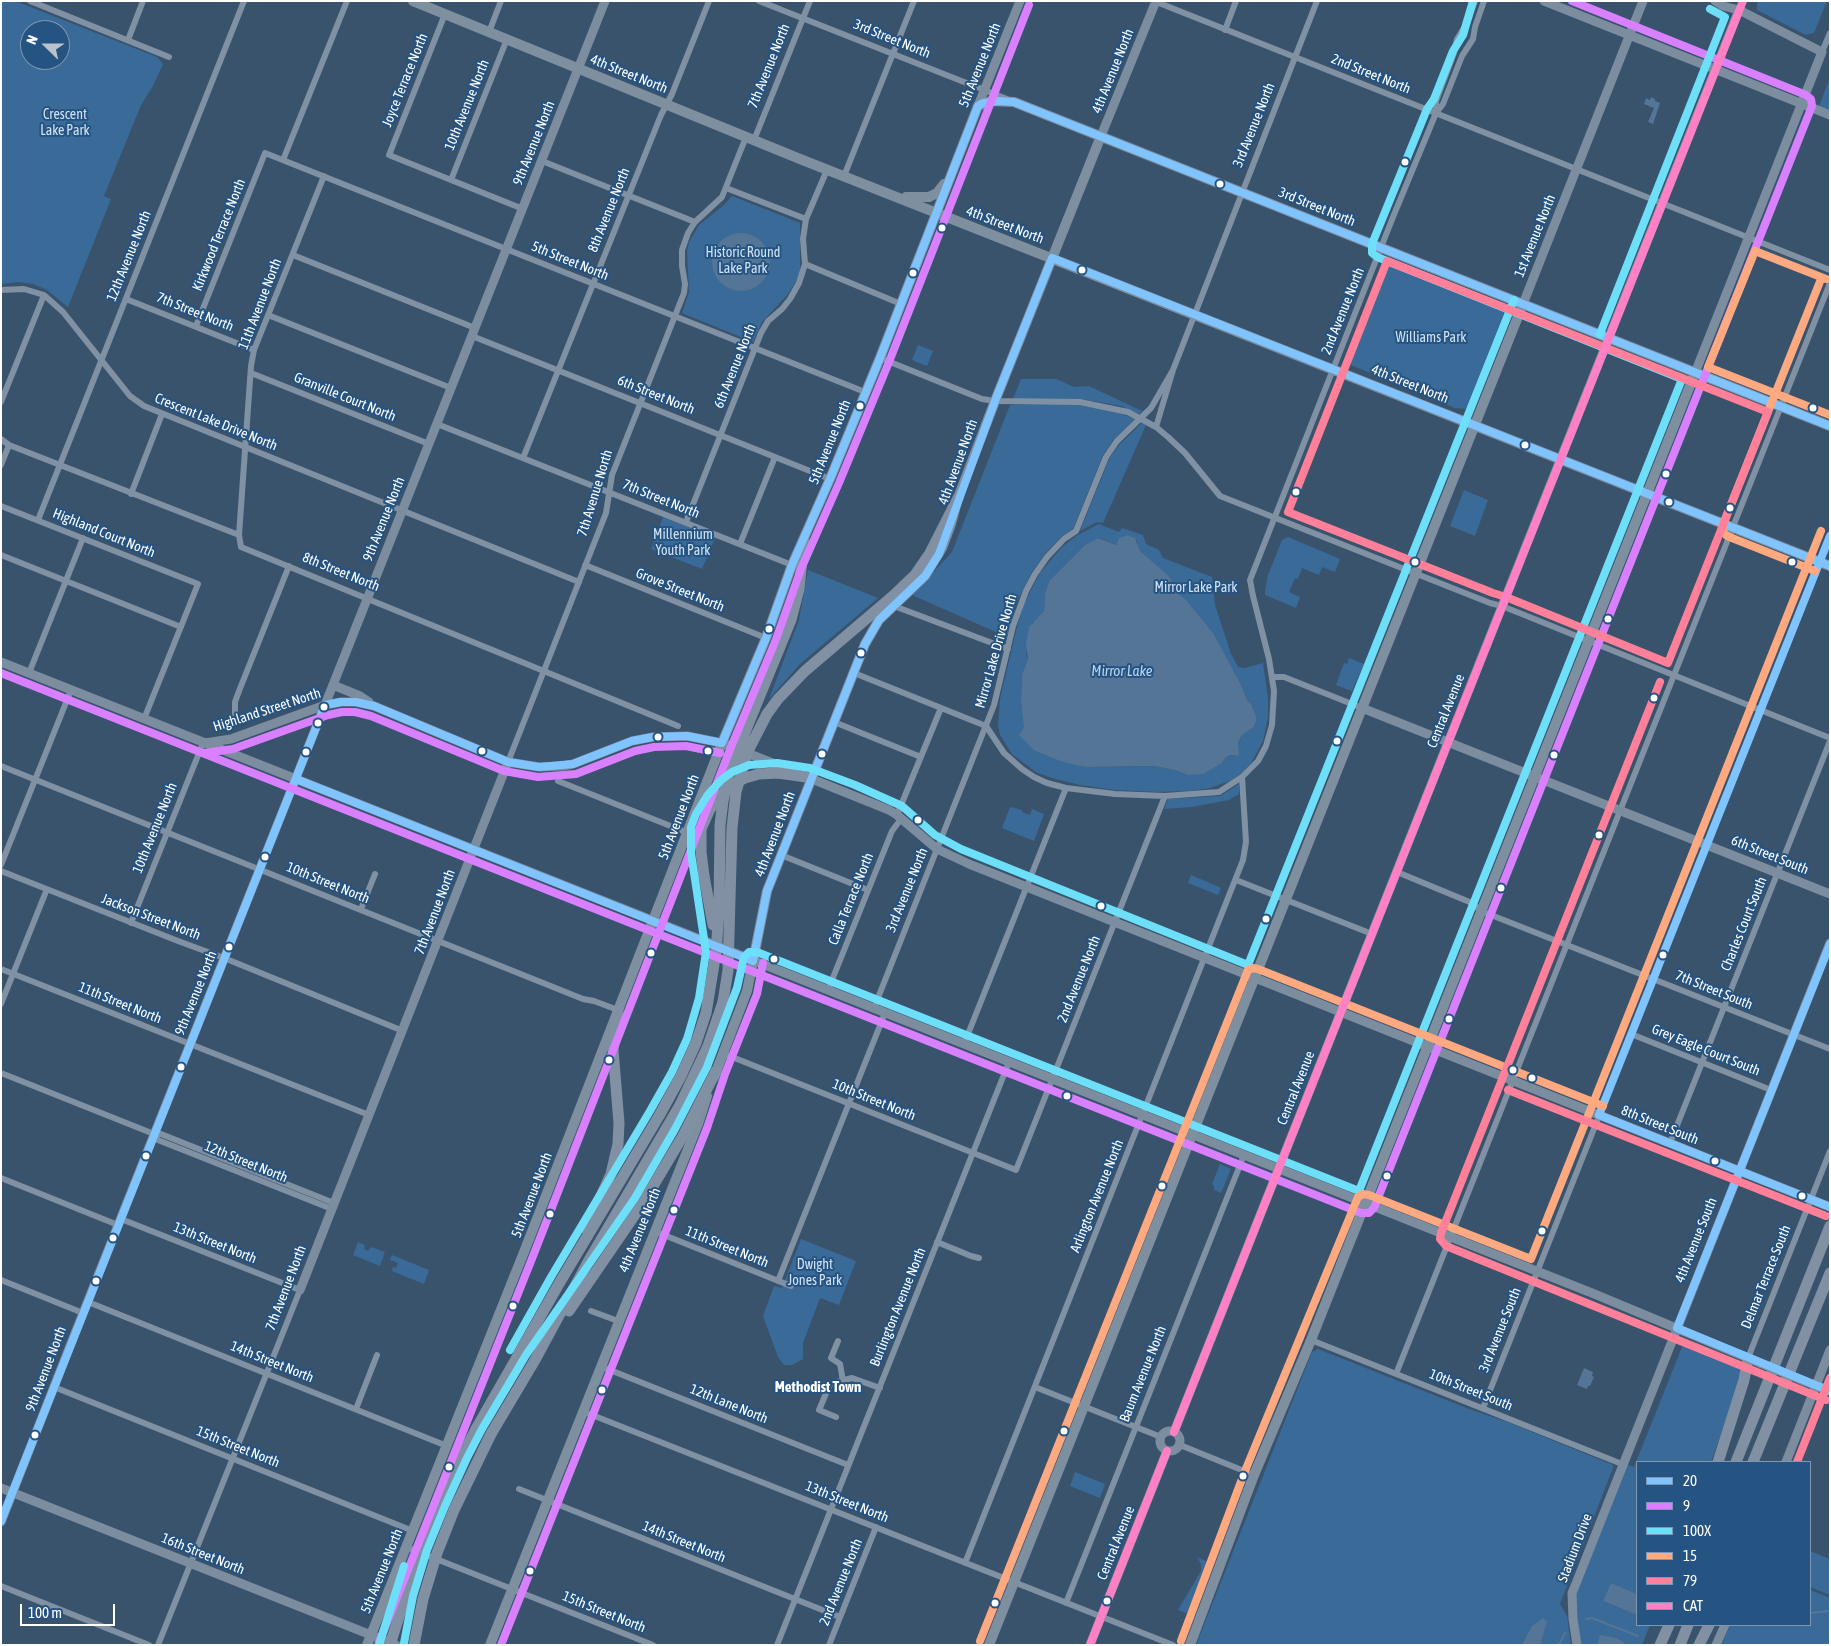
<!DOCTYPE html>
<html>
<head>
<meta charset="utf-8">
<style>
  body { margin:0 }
  #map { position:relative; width:1831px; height:1646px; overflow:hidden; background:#3a536d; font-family:"Asap Condensed",sans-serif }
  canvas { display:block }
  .frame { position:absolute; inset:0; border:2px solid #fff; pointer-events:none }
  .legend { position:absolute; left:1636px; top:1461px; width:175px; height:165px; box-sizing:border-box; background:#255382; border:1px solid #7c98b4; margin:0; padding:6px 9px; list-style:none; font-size:15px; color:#fff }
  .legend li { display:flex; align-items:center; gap:10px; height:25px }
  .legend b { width:25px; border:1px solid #7c98b4 }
  .north { position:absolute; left:20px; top:20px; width:50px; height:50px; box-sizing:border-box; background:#255382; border:1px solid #7c98b4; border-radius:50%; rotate:292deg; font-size:14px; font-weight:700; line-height:20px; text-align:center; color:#fff }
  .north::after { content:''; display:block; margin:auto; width:18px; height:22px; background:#bac3cc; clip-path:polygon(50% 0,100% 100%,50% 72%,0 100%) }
  .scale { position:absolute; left:20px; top:1604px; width:95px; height:22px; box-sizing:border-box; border:2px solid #fff; border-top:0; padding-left:6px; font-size:15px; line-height:18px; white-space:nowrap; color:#fff; -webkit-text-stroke:4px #255382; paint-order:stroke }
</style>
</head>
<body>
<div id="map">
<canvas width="1831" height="1646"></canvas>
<div class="frame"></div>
<ul class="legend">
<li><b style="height:6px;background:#80c4ff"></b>20</li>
<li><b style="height:6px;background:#d880ff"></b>9</li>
<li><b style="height:6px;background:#6ddff8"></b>100X</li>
<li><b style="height:6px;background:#ffa980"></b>15</li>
<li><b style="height:6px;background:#ff8098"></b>79</li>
<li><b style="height:6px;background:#ff80c5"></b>CAT</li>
</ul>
<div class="north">N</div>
<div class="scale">100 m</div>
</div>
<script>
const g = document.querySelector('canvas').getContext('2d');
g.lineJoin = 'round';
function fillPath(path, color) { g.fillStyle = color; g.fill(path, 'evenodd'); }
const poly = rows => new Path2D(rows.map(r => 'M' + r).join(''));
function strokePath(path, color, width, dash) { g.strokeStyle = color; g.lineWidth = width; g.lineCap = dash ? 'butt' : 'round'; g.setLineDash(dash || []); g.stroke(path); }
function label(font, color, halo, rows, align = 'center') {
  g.font = font + ' "Asap Condensed",sans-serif'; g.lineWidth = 4; g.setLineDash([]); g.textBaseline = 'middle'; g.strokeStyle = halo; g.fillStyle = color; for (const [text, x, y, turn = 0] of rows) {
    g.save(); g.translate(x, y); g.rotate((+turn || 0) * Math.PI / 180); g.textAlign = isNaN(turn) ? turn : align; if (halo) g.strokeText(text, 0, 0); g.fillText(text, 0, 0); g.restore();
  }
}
const green = poly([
  [1,1,15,1,157,57,163,64,153,86,141,105,104,196,111,199,68,307,47,290,33,284,18,282,1,284],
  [30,30,60,30,60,60,30,60],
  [1757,1,1827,1,1814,33,1806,35,1757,10],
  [1830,78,1830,111,1819,106],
  [732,196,800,223,800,273,795,283,788,294,762,322,753,342,682,313,689,292,687,251,689,242,699,225,724,205],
  [1394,264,1501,306,1506,309,1508,312,1507,318,1474,401,1468,409,1455,408,1351,365,1350,362,1385,272,1388,266],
  [918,345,933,351,927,366,912,360],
  [1021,379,1056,379,1074,387,1089,386,1142,411,1140,414,1121,406,1081,399,1013,399],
  [1060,404,1080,405,1120,413,1135,419,1114,439,1103,455,1073,529,1061,537,1044,555,1032,572,1016,604,1007,637,912,595,952,552,1010,405],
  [1142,423,1146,425,1103,523,1097,522,1080,531,1109,459,1120,444],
  [1464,490,1488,500,1475,536,1450,526],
  [663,517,715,538,702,569,651,549],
  [1099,524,1119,532,1122,528,1143,535,1146,544,1159,550,1163,558,1212,577,1215,605,1231,654,1238,667,1244,668,1263,663,1268,698,1268,717,1263,741,1251,763,1242,773,1230,781,1210,788,1191,791,1157,792,1114,790,1080,785,1052,778,1036,772,1012,754,1000,735,998,725,1000,699,1018,623,1024,603,1040,573,1062,547,1076,536],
  [1127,535,1137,541,1139,551,1170,577,1174,590,1224,656,1247,700,1251,704,1253,710,1253,728,1242,735,1238,744,1236,756,1231,755,1226,757,1222,763,1182,773,1175,770,1154,766,1087,767,1060,761,1035,751,1021,731,1025,727,1021,701,1022,674,1028,659,1026,654,1032,622,1035,622,1044,611,1045,594,1049,581,1085,545,1099,538,1116,545,1122,537],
  [1288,537,1340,559,1335,572,1322,567,1319,575,1302,568,1298,579,1295,578,1289,592,1300,597,1296,608,1265,595,1265,591,1268,575,1282,540],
  [808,570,878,598,800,664,769,699,799,620],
  [1349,658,1364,664,1352,691,1336,685,1344,663,1347,664],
  [1239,784,1239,794,1229,800,1192,807,1164,809,1168,799,1220,796],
  [1010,807,1022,810,1022,812,1030,815,1032,809,1044,814,1034,841,1002,828],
  [1191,875,1221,888,1218,895,1188,883],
  [1220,1164,1231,1169,1221,1193,1214,1190,1214,1186,1212,1184],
  [801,1239,856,1261,839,1305,820,1298,803,1343,803,1359,792,1365,784,1365,778,1357,763,1316,774,1286,782,1288],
  [358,1242,365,1245,364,1249,368,1251,371,1247,385,1252,380,1266,353,1255],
  [392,1255,429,1270,424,1284,392,1271,393,1267,396,1268,398,1263,390,1260],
  [1682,1347,1686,1347,1739,1367,1741,1379,1711,1462,1637,1462,1637,1594,1611,1584,1603,1601,1637,1615,1637,1625,1650,1625,1642,1645,1628,1645,1617,1638,1597,1645,1580,1645,1576,1619,1576,1594,1626,1464,1634,1467],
  [1318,1349,1469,1409,1510,1423,1613,1465,1613,1468,1560,1604,1567,1616,1571,1645,1196,1645,1312,1352],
  [1075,1472,1105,1484,1100,1498,1070,1486],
  [1810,1551,1830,1559,1830,1595,1810,1587],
  [1197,1557,1208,1562,1190,1609,1186,1613,1178,1610,1201,1571,1201,1564],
  [1810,1590,1830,1598,1830,1645,1722,1645,1730,1625,1810,1625]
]);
const water = poly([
  [1651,97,1655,99,1655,101,1660,103,1653,124,1648,122,1654,108,1644,104,1646,98,1650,100],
  '712 262a29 29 0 1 1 58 0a29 29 0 1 1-58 0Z',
  [1127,535,1135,538,1140,551,1170,577,1174,590,1186,600,1213,633,1240,683,1247,700,1251,704,1256,716,1256,721,1253,728,1242,735,1238,743,1239,756,1231,755,1226,757,1222,763,1203,774,1188,775,1175,770,1154,766,1087,767,1075,765,1060,761,1035,751,1019,735,1024,727,1021,701,1022,674,1028,659,1026,645,1029,627,1044,611,1045,594,1049,581,1085,545,1098,538,1116,545,1119,538],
  [1584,1368,1593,1372,1592,1376,1594,1377,1590,1386,1588,1386,1587,1389,1577,1385],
  [1611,1583,1637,1594,1637,1615,1603,1601],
  [1543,1618,1547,1622,1540,1645,1522,1645,1532,1626],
  [1600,1635,1617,1638,1628,1645,1597,1645]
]);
const stream = poly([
  [1810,1613,1830,1611],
  [1586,1619,1592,1618,1638,1636],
  [1559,1645,1565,1633]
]);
const street = poly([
  [30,1,169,57],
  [759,1,1007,99],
  [1154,1,1830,270],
  [1739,10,1743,1],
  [445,14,389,155,523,209],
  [1225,30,1236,1],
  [489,32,501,1],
  [128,40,143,1],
  [1822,52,1830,33],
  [1436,112,1436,101,1454,53,1457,39,1467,23,1475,1],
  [754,140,810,1],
  [283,160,347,1],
  [542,161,695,222],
  [324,176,254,350,251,366,239,535,241,547,678,726],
  [844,176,914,1],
  [451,180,507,39],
  [726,188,806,219],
  [293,255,475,328],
  [805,264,901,304],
  [1,290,24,289,44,295,63,312,130,396,144,406,579,582],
  [126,299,254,350],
  [268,315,451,388],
  [196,326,265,153,865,392],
  [472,336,830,479],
  [880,358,982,399,995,401,1080,402,1128,412,1156,427,1168,437,1185,453,1220,496,1490,603,1502,606,1830,738],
  [251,373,429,444],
  [1,402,44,295],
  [437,424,792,565],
  [1156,427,1173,370,1317,1],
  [1,439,9,445,239,535],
  [523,458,661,115,672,94,709,1],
  [1,465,9,445],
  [131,494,162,414],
  [1,506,198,584,144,719],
  [38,520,244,1],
  [686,522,761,333,768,321,782,309,790,299,799,283,805,264,803,239,806,219,827,170],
  [740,544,775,457],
  [1,555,181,627],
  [585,565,766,638],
  [894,606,1008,649],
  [29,673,83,538],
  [854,673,986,726],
  [1272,677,1284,677,1362,708],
  [235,714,235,702,239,691,289,566],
  [834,722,921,757],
  [986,726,1004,753,1022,769,1034,777,1047,783,1066,788,1115,794,1165,796,1219,792,1242,777,1258,761,1266,746,1272,725,1274,691,1269,659,1253,596,1250,580,1393,217,1436,113,1443,104,1462,56,1473,39,1475,27,1484,1],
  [508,762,606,513,612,475,684,293,685,284,682,266,682,250,688,233,695,222,722,197,746,137],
  [1,766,583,999,594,1001,618,1010],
  [558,781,688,833],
  [897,815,941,708],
  [781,855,868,890],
  [1,865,71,690],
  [1,871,178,941,224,958,403,1031],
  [1397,872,1472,903,1481,911,1830,1049],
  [1236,880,1372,934],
  [361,909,375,874],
  [131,923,203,743],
  [1,969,369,1115],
  [828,990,892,831,901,819],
  [1,1004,47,889],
  [874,1008,994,705,1013,626,1026,591,1035,574,1047,557,1064,539,1076,531,1106,457,1117,441,1151,408,1173,370],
  [1631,1034,1771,1090],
  [964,1044,1066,788],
  [722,1053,1016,1170,1165,796],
  [1,1073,154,1134,161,1134,334,1203],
  [154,1134,158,1140,332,1209],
  [1670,1143,1830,741],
  [1,1178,118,1225],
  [121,1219,300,1290,158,1645],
  [654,1231,791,1286],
  [937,1242,971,1256,979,1258],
  [1,1280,83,1313],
  [778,1281,885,1013],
  [88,1302,447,1446],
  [591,1311,618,1321],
  [1311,1340,1622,1464],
  [838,1341,831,1358,840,1364,843,1381],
  [1748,1358,1830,1151],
  [600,1366,848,1465],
  [1396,1374,1830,283],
  [54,1387,413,1531],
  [1035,1387,1161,1437],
  [1483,1408,1830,535],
  [356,1409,377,1355],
  [582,1411,1173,1645],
  [836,1417,819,1410,830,1384,852,1378,880,1388],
  [1180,1445,1254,1475],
  [519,1489,840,1617],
  [406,1547,653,1645],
  [965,1563,1243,860,1246,842,1242,777],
  [1,1586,149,1645],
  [1066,1603,1244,1155],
  [777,1645,1009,1062],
  [829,1645,876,1527]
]);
const secondary = poly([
  [1544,1,1830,115],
  [978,106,1020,1],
  [1101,136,1156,1],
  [1523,304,1643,1],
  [1695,373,1822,52,1739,10,1723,6,1715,1],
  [1,662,1592,1293,1760,1363],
  [333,685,360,696,369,702],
  [1362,708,1830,894],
  [205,743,231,739,325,705,341,702,356,702,374,706,508,762,539,767,563,766,573,764,632,741,653,737,687,736,722,743,795,772],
  [807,777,889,810,897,815,937,849,969,864,1830,1207],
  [300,1290,508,762],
  [1804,1381,1830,1391],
  '1160 1441a10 10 0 1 1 20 0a10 10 0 1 1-20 0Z',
  [1174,1432,1739,10],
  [1786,1462,1830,1350],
  [1,1488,396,1645],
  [1,1522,70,1346,605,1],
  [1090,1645,1167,1451],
  [1577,1645,1573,1619,1572,1593,1577,1581,1830,943],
  [1716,1645,1725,1625]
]);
const primary = poly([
  [413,1,800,159,1830,566],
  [906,197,929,197,937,193,944,184],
  [714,1077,747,991,767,891,865,644,879,620,925,576,942,548,951,524,958,498,995,401,1101,136],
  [367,1645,526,1247,722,743,766,638,792,565,830,479,880,358,978,106,991,101,1014,102,1830,426],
  [490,1645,698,1124,707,1096],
  [989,1645,1523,304],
  [1190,1645,1254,1475,1311,1340,1695,373]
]);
const highway = poly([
  [754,710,791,620,799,589,804,540],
  [767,714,778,699,805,671,893,596,915,575,930,553,958,498],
  [704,876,701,852,701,829,710,809,728,787,745,778,759,774,778,773,806,777],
  [586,1229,611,1174,618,1144,619,1123,613,1050,618,1010],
  [569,1311,643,1203,684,1134,716,1071],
  [476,1429,560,1282,659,1116,681,1076,696,1043,706,1013,716,952],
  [491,1434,535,1360,588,1262,680,1105,708,1046,723,1002],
  [1718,1462,1744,1380,1748,1358],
  [1736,1462,1830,1226],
  [1753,1462,1830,1273],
  [1660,1645,1669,1625],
  [1680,1645,1688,1625],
  [1699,1645,1709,1625]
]);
const secondaryBridge = poly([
  [1760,1363,1804,1381]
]);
const highwayBridge = poly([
  [704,876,713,925],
  [716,952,719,910,720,825,723,801,730,769,754,710],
  [723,1002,728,970,732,828,736,792,747,753,767,714],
  [390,1645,416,1563,439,1506,459,1461,476,1429],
  [414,1645,423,1599,437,1553,454,1510,491,1434]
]);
const bus1 = poly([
  [1830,536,1599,1115,1830,1207],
  [296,779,753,961,767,891,865,644,879,620,925,576,939,554,995,401,1052,258,1830,566],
  [1830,944,1677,1328,1830,1391],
  [1,1521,325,705,341,702,356,702,374,706,508,762,539,767,573,764,632,741,653,737,687,736,722,743,766,638,792,565,830,479,880,358,978,106,983,103,999,101,1014,102,1830,426]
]);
const bus2 = poly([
  [1,673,1361,1213,1369,1213,1374,1208,1812,106,1811,99,1806,95,1572,1],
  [204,753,233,749,328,715,342,712,355,712,371,716,504,771,538,777,576,774,635,751,654,747,686,746,720,753],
  [378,1645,535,1251,731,747,775,642,801,569,839,483,889,362,1029,5],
  [501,1645,707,1128,725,1074,757,994,763,963]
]);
const bus3 = poly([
  [1600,334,1725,17,1710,9],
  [510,1350,551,1277,650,1111,672,1072,687,1039,699,998,706,952,691,853,691,827,696,814,707,796,721,780,732,772,749,765,777,763,810,768,855,785,902,806,935,835,961,849,1248,965,1514,300],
  [380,1642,404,1566],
  [404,1643,413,1596,427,1550,445,1506,467,1458,482,1429,526,1355,635,1198,675,1129,707,1067,737,988,744,957,749,952,757,952,1359,1191,1682,379,1377,257,1372,253,1372,244,1427,109,1434,99,1453,51,1463,35,1473,1]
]);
const bus4 = poly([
  [1826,279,1755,251,1708,367,1830,415],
  [1815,571,1727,536,1724,533,1722,527,1821,279],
  [980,1641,1248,970,1253,968,1258,969,1603,1106],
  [1181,1641,1245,1471,1358,1197,1363,1194,1369,1195,1531,1259,1821,531]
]);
const bus5 = poly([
  [1387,261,1768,412,1668,663,1506,597,1493,593,1288,512,1387,261],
  [1660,682,1441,1233,1440,1239,1446,1246,1826,1400],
  [1508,1090,1826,1216],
  [1797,1462,1830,1378]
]);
const bus6 = poly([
  [1174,1432,1743,1],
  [1090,1645,1167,1451]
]);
const markers = [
  [1405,162,4.5,"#fff"],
  [1220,184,4.5,"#fff"],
  [942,228,4.5,"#fff"],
  [1082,270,4.5,"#fff"],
  [913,273,4.5,"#fff"],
  [860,406,4.5,"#fff"],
  [1813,408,4.5,"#fff"],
  [1525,445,4.5,"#fff"],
  [1666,474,4.5,"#fff"],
  [1296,492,4.5,"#fff"],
  [1669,502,4.5,"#fff"],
  [1730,508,4.5,"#fff"],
  [1415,562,4.5,"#fff"],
  [1792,562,4.5,"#fff"],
  [1608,619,4.5,"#fff"],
  [769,629,4.5,"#fff"],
  [861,653,4.5,"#fff"],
  [1654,698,4.5,"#fff"],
  [324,707,4.5,"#fff"],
  [318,723,4.5,"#fff"],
  [658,737,4.5,"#fff"],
  [1337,741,4.5,"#fff"],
  [482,751,4.5,"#fff"],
  [708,751,4.5,"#fff"],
  [306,752,4.5,"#fff"],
  [822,754,4.5,"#fff"],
  [1554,755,4.5,"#fff"],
  [918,820,4.5,"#fff"],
  [1599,835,4.5,"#fff"],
  [265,857,4.5,"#fff"],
  [1501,888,4.5,"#fff"],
  [1101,906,4.5,"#fff"],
  [1266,919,4.5,"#fff"],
  [229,947,4.5,"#fff"],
  [651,953,4.5,"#fff"],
  [1663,955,4.5,"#fff"],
  [774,959,4.5,"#fff"],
  [1449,1019,4.5,"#fff"],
  [609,1060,4.5,"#fff"],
  [181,1067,4.5,"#fff"],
  [1513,1070,4.5,"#fff"],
  [1532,1078,4.5,"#fff"],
  [1067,1096,4.5,"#fff"],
  [146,1156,4.5,"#fff"],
  [1715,1161,4.5,"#fff"],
  [1387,1176,4.5,"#fff"],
  [1162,1186,4.5,"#fff"],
  [1802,1196,4.5,"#fff"],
  [674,1210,4.5,"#fff"],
  [550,1214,4.5,"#fff"],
  [1542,1231,4.5,"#fff"],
  [113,1238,4.5,"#fff"],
  [96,1281,4.5,"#fff"],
  [513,1306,4.5,"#fff"],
  [602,1390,4.5,"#fff"],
  [1064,1431,4.5,"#fff"],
  [35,1435,4.5,"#fff"],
  [449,1467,4.5,"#fff"],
  [1243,1476,4.5,"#fff"],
  [530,1571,4.5,"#fff"],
  [1107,1601,4.5,"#fff"],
  [995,1603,4.5,"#fff"]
];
const streetNames = [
  ["3rd Street North",892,39,22],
  ["5th Avenue North",980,65,-68],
  ["7th Avenue North",769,66,-68],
  ["4th Avenue North",1113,71,-68],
  ["4th Street North",629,74,22],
  ["2nd Street North",1371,74,22],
  ["Joyce Terrace North",405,80,-68],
  ["10th Avenue North",467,105,-68],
  ["3rd Avenue North",1254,125,-68],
  ["9th Avenue North",534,143,-68],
  ["3rd Street North",1317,207,22],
  ["8th Avenue North",609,210,-68],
  ["4th Street North",1005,225,21],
  ["Kirkwood Terrace North",219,235,-68],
  ["1st Avenue North",1535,236,-68],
  ["12th Avenue North",129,256,-68],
  ["5th Street North",570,261,22],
  ["11th Avenue North",260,304,-69],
  ["2nd Avenue North",1343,311,-68],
  ["7th Street North",195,312,22],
  ["6th Avenue North",735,366,-68],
  ["4th Street North",1410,384,22],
  ["6th Street North",656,395,22],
  ["Granville Court North",345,397,22],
  ["Crescent Lake Drive North",216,422,22],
  ["5th Avenue North",830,442,-68],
  ["4th Avenue North",958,462,-70],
  ["7th Avenue North",595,493,-73],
  ["7th Street North",661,499,22],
  ["9th Avenue North",384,519,-68],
  ["Highland Court North",104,533,22],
  ["8th Street North",341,572,22],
  ["Grove Street North",680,590,22],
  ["Mirror Lake Drive North",996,651,-74],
  ["Highland Street North",267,710,-18],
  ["Central Avenue",1446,711,-68],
  ["5th Avenue North",679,817,-69],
  ["10th Avenue North",155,828,-68],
  ["4th Avenue North",775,834,-69],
  ["6th Street South",1770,855,22],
  ["10th Street North",328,883,22],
  ["3rd Avenue North",907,890,-68],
  ["Calla Terrace North",851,899,-68],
  ["7th Avenue North",435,912,-69],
  ["Jackson Street North",151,917,21],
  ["Charles Court South",1744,924,-68],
  ["2nd Avenue North",1079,979,-68],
  ["7th Street South",1714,990,22],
  ["9th Avenue North",196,993,-68],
  ["11th Street North",120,1003,22],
  ["Grey Eagle Court South",1706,1050,22],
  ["Central Avenue",1296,1088,-68],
  ["10th Street North",874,1100,22],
  ["8th Street South",1660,1125,22],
  ["12th Street North",246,1162,22],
  ["5th Avenue North",532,1195,-69],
  ["Arlington Avenue North",1097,1196,-68],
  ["4th Avenue North",640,1230,-68],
  ["4th Avenue South",1696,1240,-68],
  ["13th Street North",215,1243,22],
  ["11th Street North",727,1247,22],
  ["Delmar Terrace South",1766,1277,-68],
  ["7th Avenue North",286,1288,-69],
  ["Burlington Avenue North",898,1307,-68],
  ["3rd Avenue South",1500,1330,-68],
  ["14th Street North",272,1362,22],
  ["9th Avenue North",46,1369,-69],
  ["Baum Avenue North",1143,1374,-68],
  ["10th Street South",1471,1390,22],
  ["12th Lane North",729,1404,22],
  ["15th Street North",238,1447,22],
  ["13th Street North",847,1502,22],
  ["14th Street North",684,1542,22],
  ["Central Avenue",1116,1543,-68],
  ["Stadium Drive",1575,1548,-69],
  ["16th Street North",203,1554,22],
  ["5th Avenue North",382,1571,-68],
  ["2nd Avenue North",841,1582,-68],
  ["15th Street North",604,1612,22]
];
const parkNames = [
  ["Crescent",65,115],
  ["Lake Park",65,131],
  ["Historic Round",743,253],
  ["Lake Park",743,269],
  ["Williams Park",1431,338],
  ["Millennium",683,535],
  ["Youth Park",683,551],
  ["Mirror Lake Park",1196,588],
  ["Dwight",815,1265],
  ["Jones Park",815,1281]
];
const waterNames = [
  ["Mirror Lake",1122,671]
];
const neighbourhoodNames = [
  ["Methodist Town",818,1387]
];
fillPath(green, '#396a98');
fillPath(water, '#547595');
strokePath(stream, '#547595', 2);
strokePath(street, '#8091a3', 6);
strokePath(secondary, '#7b8d9f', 9);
strokePath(primary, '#7e8fa0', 10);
strokePath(highway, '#8191a3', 11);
strokePath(secondaryBridge, '#7b8d9f', 9);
strokePath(highwayBridge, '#8191a3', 11);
strokePath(bus1, '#80c4ff', 8);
strokePath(bus2, '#d880ff', 8);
strokePath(bus3, '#6ddff8', 8);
strokePath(bus4, '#ffa980', 8);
strokePath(bus5, '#ff8098', 8);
strokePath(bus6, '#ff80c5', 8);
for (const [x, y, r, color] of markers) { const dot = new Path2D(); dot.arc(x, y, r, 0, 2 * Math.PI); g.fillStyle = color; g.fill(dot); strokePath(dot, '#255382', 2); }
label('14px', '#fff', '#255382', streetNames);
label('14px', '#d0e3f6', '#255382', parkNames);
label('italic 15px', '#b8d4ef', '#255382', waterNames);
label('bold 15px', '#fff', '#255382', neighbourhoodNames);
</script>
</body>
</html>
